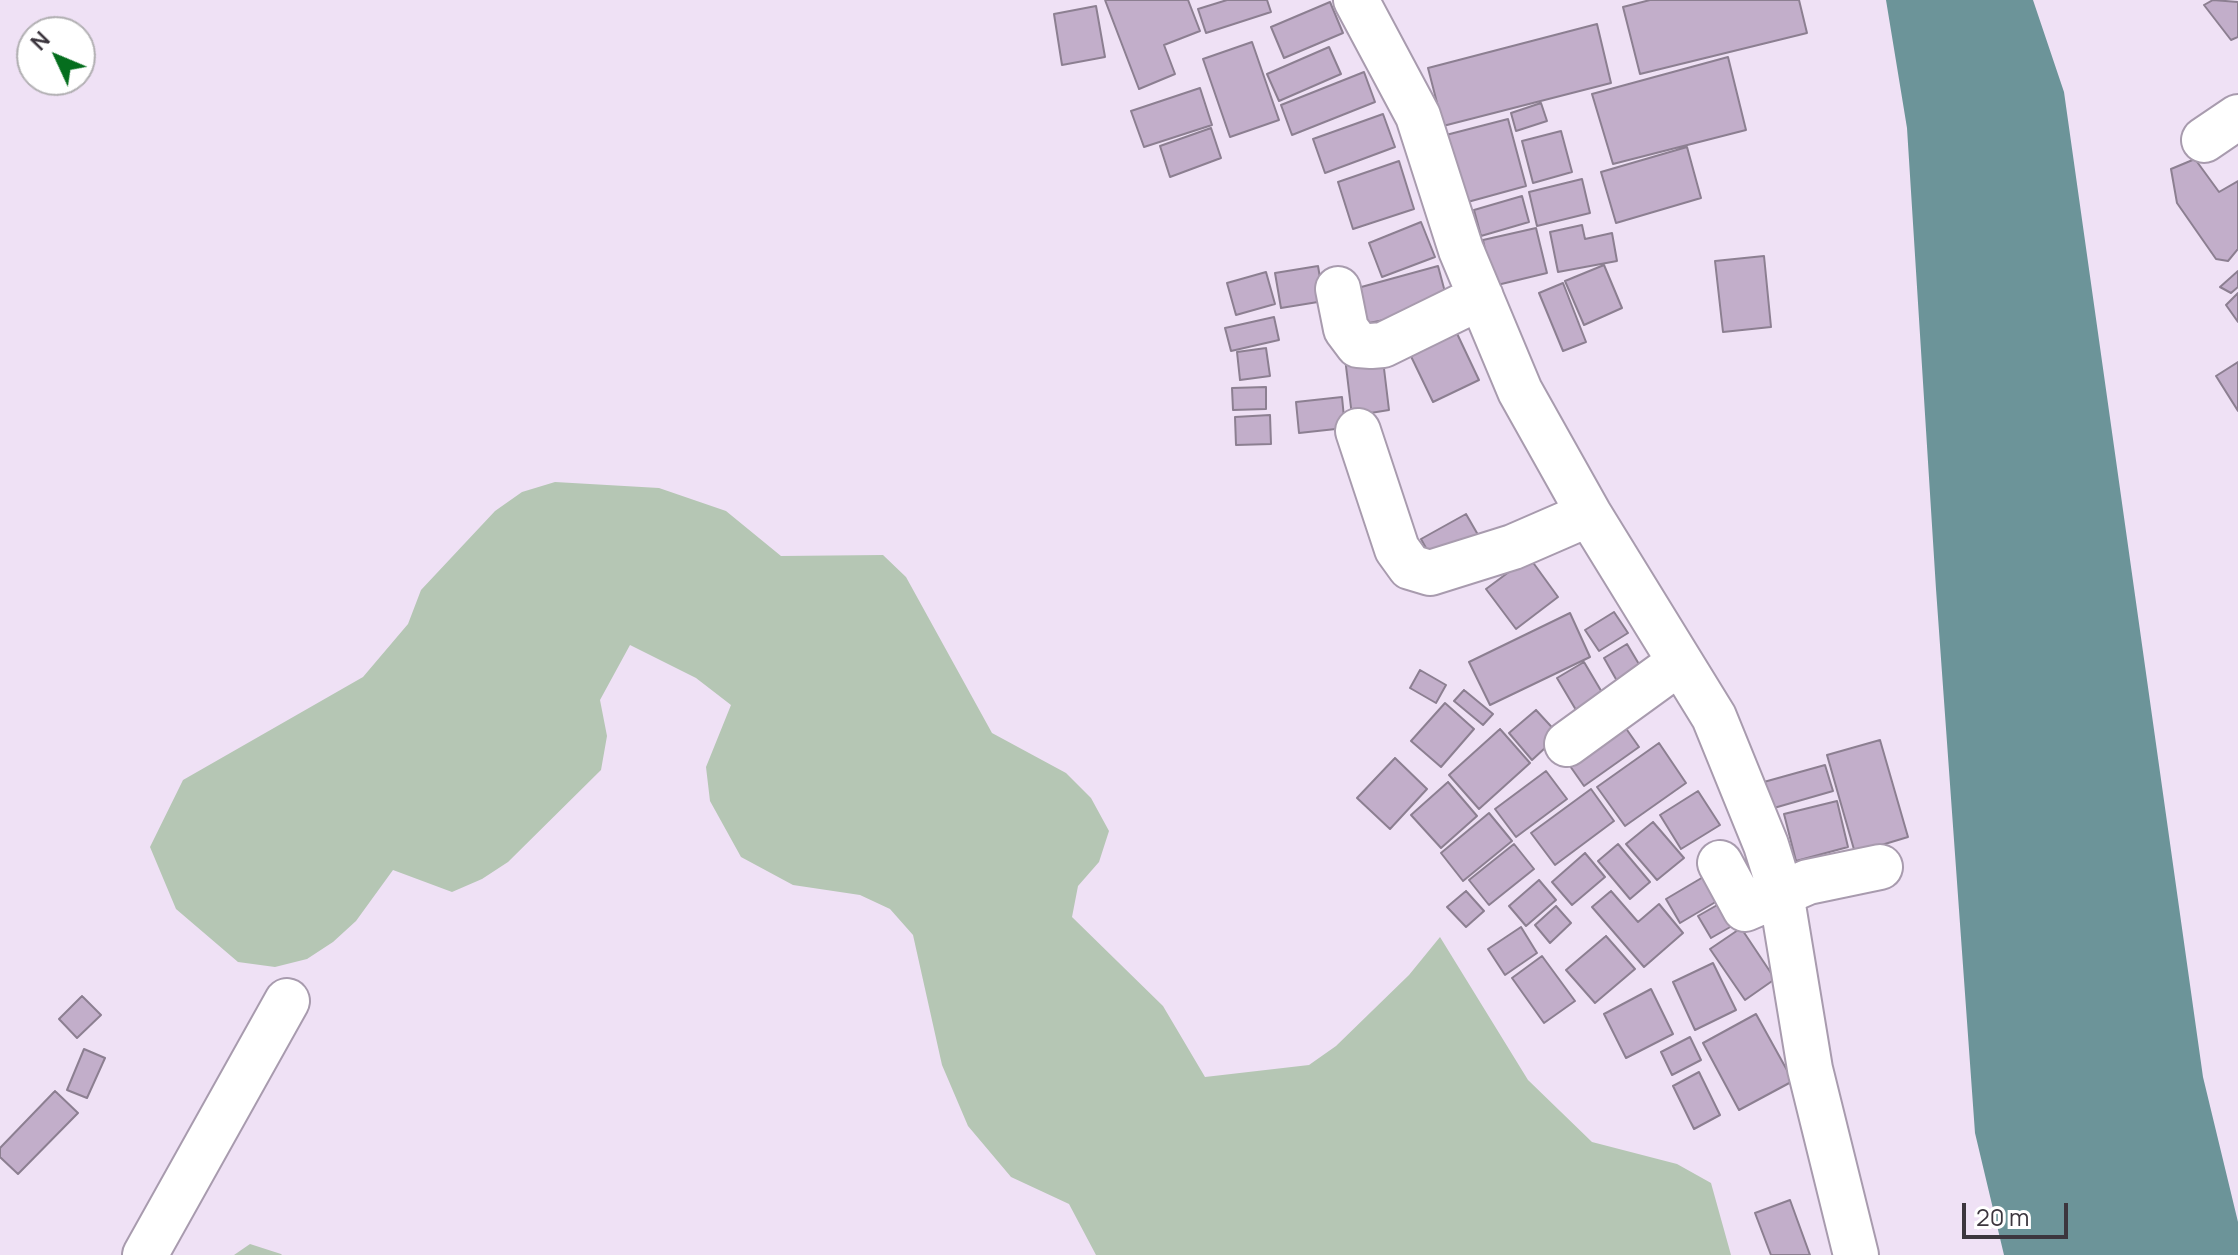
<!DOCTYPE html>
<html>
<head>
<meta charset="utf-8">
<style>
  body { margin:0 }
  #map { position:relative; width:2238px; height:1255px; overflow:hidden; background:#efe1f5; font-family:Manrope,sans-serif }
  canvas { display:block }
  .north { position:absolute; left:16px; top:16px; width:80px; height:80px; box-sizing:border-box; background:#fff; border:2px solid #b1afb2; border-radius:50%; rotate:314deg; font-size:22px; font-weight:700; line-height:32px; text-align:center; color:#3c363e }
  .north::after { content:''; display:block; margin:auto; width:28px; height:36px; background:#056e1e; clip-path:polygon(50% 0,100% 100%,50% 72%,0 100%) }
  .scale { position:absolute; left:1962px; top:1203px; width:106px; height:36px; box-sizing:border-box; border:4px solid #3c363e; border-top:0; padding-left:10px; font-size:24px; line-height:28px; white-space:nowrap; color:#3c363e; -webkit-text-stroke:6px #fff; paint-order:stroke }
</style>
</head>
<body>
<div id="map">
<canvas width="2238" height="1255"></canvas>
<div class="north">N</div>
<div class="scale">20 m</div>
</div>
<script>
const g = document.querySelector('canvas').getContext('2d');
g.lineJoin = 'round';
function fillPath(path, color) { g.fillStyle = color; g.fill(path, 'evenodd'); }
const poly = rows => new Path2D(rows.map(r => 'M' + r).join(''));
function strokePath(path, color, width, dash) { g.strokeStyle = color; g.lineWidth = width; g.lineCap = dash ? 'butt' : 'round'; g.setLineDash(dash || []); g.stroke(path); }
const green = poly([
  [555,482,659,488,726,511,781,556,883,555,906,577,992,733,1066,773,1091,798,1109,831,1099,862,1078,886,1072,917,1163,1006,1205,1077,1309,1065,1336,1046,1409,975,1440,937,1528,1080,1592,1142,1677,1164,1711,1183,1731,1255,1096,1255,1069,1204,1011,1177,968,1126,942,1065,913,935,890,909,860,895,793,885,741,857,710,801,706,767,731,705,696,678,630,645,600,700,607,736,601,770,508,862,482,879,452,892,393,870,356,921,333,942,307,959,275,967,238,962,176,909,150,847,183,780,363,677,408,624,421,590,495,511,522,492],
  [250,1244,281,1254,282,1255,234,1255]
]);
const water = poly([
  [1886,0,2033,0,2064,92,2203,1077,2238,1222,2238,1255,2004,1255,1975,1133,1936,589,1907,128]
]);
const building = poly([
  [1105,0,1188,0,1200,31,1164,45,1175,74,1139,89,1105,0],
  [1227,0,1267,0,1271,12,1206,33,1198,9,1227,0],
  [1650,0,1799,0,1807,33,1640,74,1623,7,1650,0],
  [2213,0,2238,2,2238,37,2231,40,2204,5,2213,0],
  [1330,2,1343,33,1284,58,1271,27,1330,2],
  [1096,6,1105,57,1062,65,1054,14,1096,6],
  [1597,24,1611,83,1443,126,1428,68,1597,24],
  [1252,42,1279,120,1230,137,1203,59,1252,42],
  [1329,47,1341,74,1279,101,1267,74,1329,47],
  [1728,57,1746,130,1613,164,1592,94,1728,57],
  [1364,72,1375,102,1292,135,1281,105,1364,72],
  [1200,88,1212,125,1144,147,1131,111,1200,88],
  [1541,103,1547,121,1516,131,1511,113,1541,103],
  [1383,114,1395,147,1325,173,1313,139,1383,114],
  [1508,119,1526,186,1464,203,1446,135,1508,119],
  [1211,128,1221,158,1170,177,1160,146,1211,128],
  [1561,131,1572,172,1533,183,1522,141,1561,131],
  [1687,147,1701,198,1616,223,1601,172,1687,147],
  [2195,159,2219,192,2238,181,2238,249,2228,261,2216,259,2177,203,2171,169,2195,159],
  [1399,161,1414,209,1353,229,1338,182,1399,161],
  [1582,179,1590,213,1537,226,1529,192,1582,179],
  [1522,196,1529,222,1481,236,1474,210,1522,196],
  [1421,222,1435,257,1382,277,1369,243,1421,222],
  [1582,225,1585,239,1612,233,1617,261,1558,272,1550,232,1582,225],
  [1536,228,1547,273,1493,286,1483,240,1536,228],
  [1764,256,1771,327,1723,332,1715,261,1764,256],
  [1604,265,1622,308,1584,325,1565,281,1604,265],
  [1318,266,1324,301,1281,308,1275,273,1318,266],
  [1438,266,1449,307,1364,324,1354,289,1438,266],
  [2238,271,2238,287,2231,293,2220,287,2238,271],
  [1266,272,1275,304,1236,315,1227,283,1266,272],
  [1563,283,1586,342,1563,351,1539,293,1563,283],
  [2238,293,2238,322,2226,305,2238,293],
  [1274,317,1279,340,1231,351,1225,328,1274,317],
  [1452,323,1479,380,1433,402,1406,346,1452,323],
  [1266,348,1270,376,1240,380,1237,352,1266,348],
  [1382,352,1389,410,1352,416,1345,358,1382,352],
  [2238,362,2238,411,2216,376,2238,362],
  [1266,387,1266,409,1233,410,1232,388,1266,387],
  [1342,397,1345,428,1299,433,1296,402,1342,397],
  [1270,415,1271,444,1236,445,1235,417,1270,415],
  [1466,514,1481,540,1436,566,1421,539,1466,514],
  [1529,557,1558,597,1516,629,1486,589,1529,557],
  [1614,612,1628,633,1599,651,1585,630,1614,612],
  [1570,613,1590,657,1490,705,1469,662,1570,613],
  [1627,644,1649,681,1625,695,1604,658,1627,644],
  [1584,662,1603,694,1576,710,1557,678,1584,662],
  [1420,670,1446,685,1436,703,1410,688,1420,670],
  [1464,690,1493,714,1483,725,1454,701,1464,690],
  [1445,703,1474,729,1441,767,1411,741,1445,703],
  [1536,710,1559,735,1532,760,1509,733,1536,710],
  [1618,717,1639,747,1584,786,1563,756,1618,717],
  [1500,729,1530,763,1479,809,1449,775,1500,729],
  [1880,740,1908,837,1855,853,1827,755,1880,740],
  [1659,743,1686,783,1625,826,1597,787,1659,743],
  [1395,758,1427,789,1390,829,1357,798,1395,758],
  [1825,765,1833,791,1760,812,1753,785,1825,765],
  [1546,771,1567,799,1516,837,1495,809,1546,771],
  [1448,782,1477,816,1441,848,1411,815,1448,782],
  [1591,789,1614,821,1555,865,1531,833,1591,789],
  [1698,791,1720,825,1681,849,1660,815,1698,791],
  [1837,801,1848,847,1796,861,1784,814,1837,801],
  [1489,813,1512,841,1463,881,1441,853,1489,813],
  [1653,822,1684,858,1657,880,1626,844,1653,822],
  [1514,844,1534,869,1489,905,1469,880,1514,844],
  [1618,844,1650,882,1630,899,1598,861,1618,844],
  [1585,853,1605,877,1572,905,1552,882,1585,853],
  [1710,873,1724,897,1680,923,1666,899,1710,873],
  [1539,880,1556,900,1526,926,1509,906,1539,880],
  [1466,891,1484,911,1466,927,1447,907,1466,891],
  [1611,891,1638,922,1659,904,1683,933,1644,967,1592,907,1611,891],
  [1726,900,1739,922,1711,938,1698,916,1726,900],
  [1556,906,1571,923,1550,943,1535,925,1556,906],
  [1521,927,1537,953,1505,975,1488,949,1521,927],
  [1741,928,1775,979,1745,1000,1710,949,1741,928],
  [1606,936,1635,969,1595,1003,1566,970,1606,936],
  [1542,956,1575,1001,1544,1023,1512,978,1542,956],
  [1713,963,1736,1010,1695,1030,1673,982,1713,963],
  [1651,989,1673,1034,1626,1058,1604,1014,1651,989],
  [82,996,101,1015,77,1038,59,1019,82,996],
  [1756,1014,1793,1081,1739,1110,1703,1043,1756,1014],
  [1690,1037,1701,1060,1672,1075,1661,1052,1690,1037],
  [84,1049,105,1058,87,1098,67,1090,84,1049],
  [1699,1072,1720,1115,1694,1129,1673,1086,1699,1072],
  [55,1091,78,1113,18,1174,0,1157,0,1148,55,1091],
  [1790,1200,1810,1255,1771,1255,1755,1213,1790,1200]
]);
const minor = poly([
  [1356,0,1418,116,1461,250,1520,391,1589,514,1714,717,1766,845,1781,893,1810,1069,1856,1255],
  [2204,140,2238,117],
  [1338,289,1346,329,1358,345,1371,346,1383,345,1481,297],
  [1358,431,1397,549,1410,567,1430,573,1513,547,1589,514],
  [1567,744,1680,662],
  [1720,863,1745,909,1808,882,1880,867],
  [145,1255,287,1001]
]);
fillPath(green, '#b5c6b4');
fillPath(water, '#6c9499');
fillPath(building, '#c2aeca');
strokePath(building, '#8c7f91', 2);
strokePath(minor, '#a89bae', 48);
strokePath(minor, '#fff', 44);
</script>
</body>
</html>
